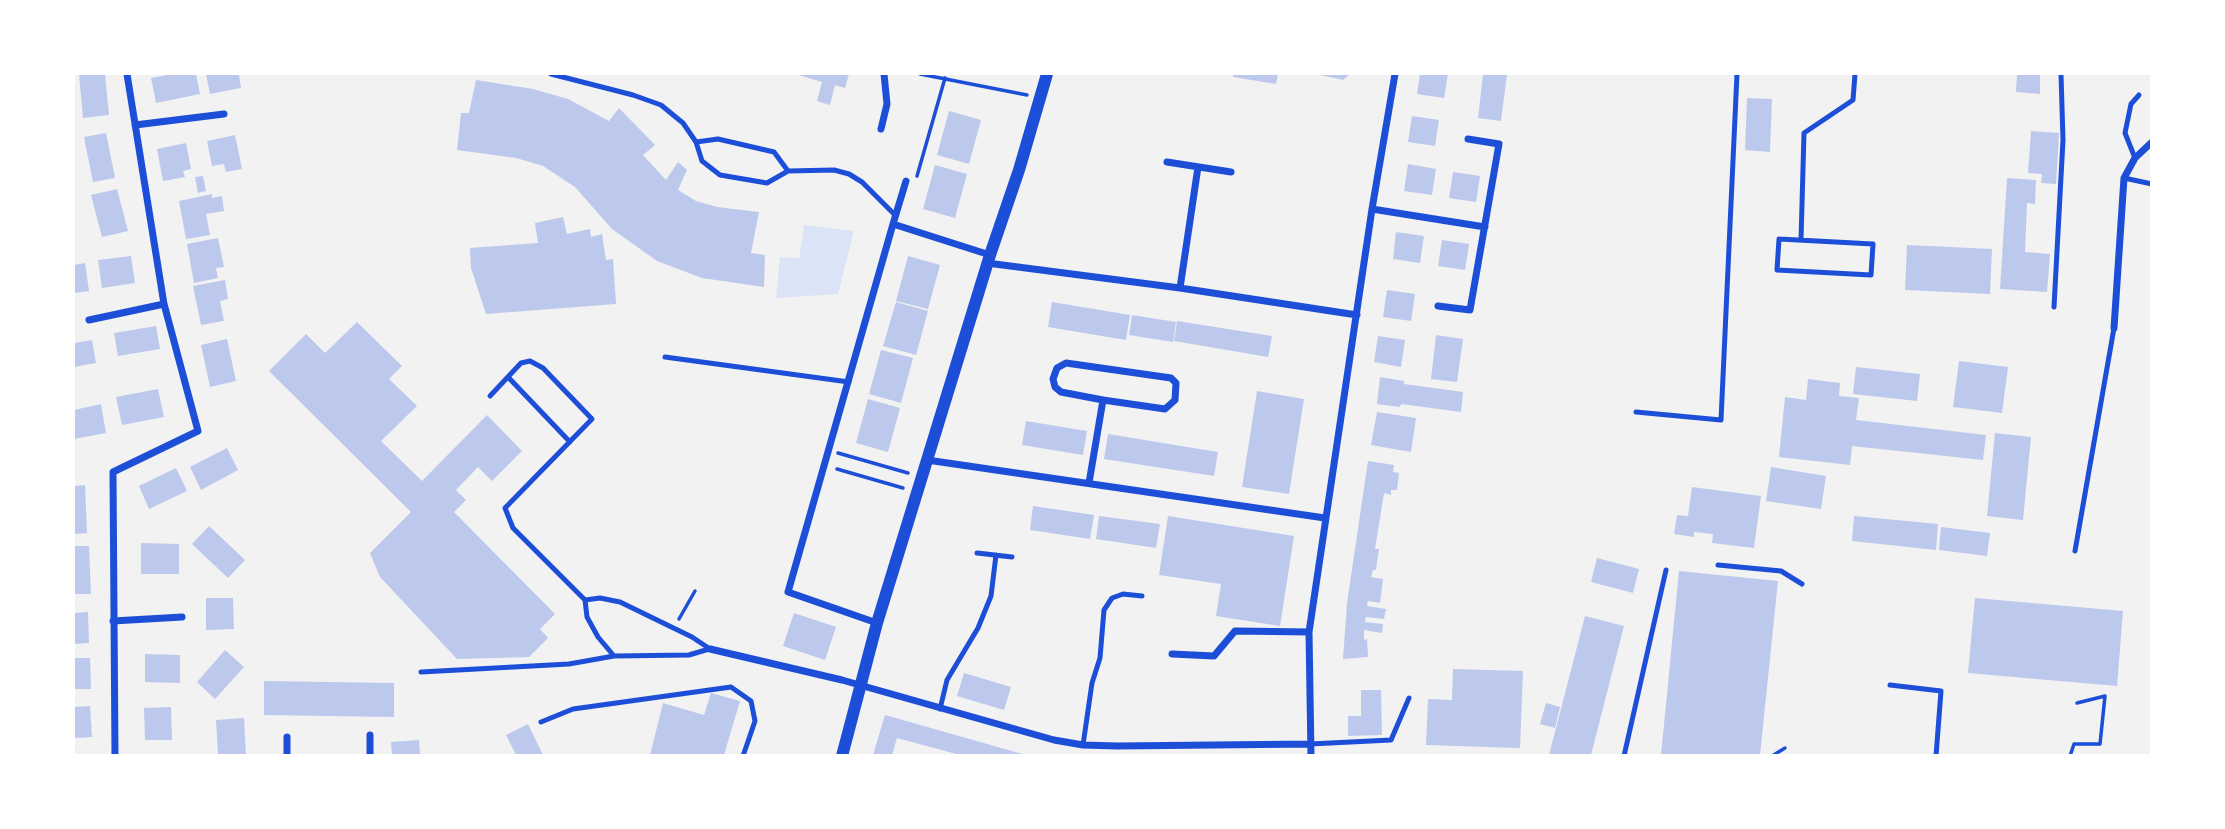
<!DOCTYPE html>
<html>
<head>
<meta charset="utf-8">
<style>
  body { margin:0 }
  #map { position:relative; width:2225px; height:829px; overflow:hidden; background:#f2f2f2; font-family:"Public Sans",sans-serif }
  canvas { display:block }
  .frame { position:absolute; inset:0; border:75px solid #fff; pointer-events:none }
</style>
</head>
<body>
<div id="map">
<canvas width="2225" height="829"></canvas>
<div class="frame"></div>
</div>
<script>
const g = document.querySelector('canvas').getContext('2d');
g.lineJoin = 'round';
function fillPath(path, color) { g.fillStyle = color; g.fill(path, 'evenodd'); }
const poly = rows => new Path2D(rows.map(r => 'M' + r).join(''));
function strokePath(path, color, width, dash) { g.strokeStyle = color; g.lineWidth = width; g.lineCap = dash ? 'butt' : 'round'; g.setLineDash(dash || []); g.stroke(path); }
const green = poly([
  [804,225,854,231,838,294,776,298,780,257,799,258]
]);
const building = poly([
  [79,74,105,74,109,115,83,118],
  [173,74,196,74,200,94,156,103,151,78],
  [206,74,239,74,241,88,210,94],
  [795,74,849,74,845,88,835,85,830,105,817,101,822,82],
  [1233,74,1278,74,1276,84,1233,77],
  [1316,74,1350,74,1343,80],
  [1420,74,1448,74,1444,98,1417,94],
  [1483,74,1507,74,1501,121,1478,118],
  [2017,74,2040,74,2040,94,2016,92],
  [476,80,533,89,568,99,609,121,619,108,655,145,643,155,666,180,678,162,687,170,678,190,696,201,717,207,759,212,751,253,765,255,764,287,702,278,657,261,612,229,575,187,543,166,516,158,457,150,461,113,469,113],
  [1747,98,1772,99,1770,152,1745,150],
  [949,111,981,120,969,164,937,155],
  [1412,116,1439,120,1435,146,1408,142],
  [2031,131,2059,133,2056,184,2041,183,2042,174,2028,173],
  [106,133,115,178,93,182,84,137],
  [235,135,242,169,226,172,224,164,212,166,207,141],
  [186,143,191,169,183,171,185,177,163,181,157,149],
  [1408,164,1436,169,1432,195,1404,191],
  [935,165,967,174,955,218,923,209],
  [1453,172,1480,176,1476,202,1449,198],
  [203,176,206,191,198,193,195,177],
  [2007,178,2036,180,2035,204,2027,203,2025,252,2050,254,2047,292,2000,289],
  [117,189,128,231,102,237,91,195],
  [212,194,212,198,222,196,224,211,206,214,210,235,186,239,179,201],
  [563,217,567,234,590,229,591,237,602,234,606,260,613,259,616,304,486,314,471,268,470,248,538,243,535,223],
  [1396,232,1424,236,1420,263,1393,259],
  [218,238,224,267,216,268,218,278,194,283,187,244],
  [1442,240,1469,244,1465,270,1438,266],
  [1907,245,1992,249,1990,294,1905,290],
  [131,256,135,283,102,288,98,260],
  [908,256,940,265,928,309,896,301],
  [85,263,89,291,74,293,74,265],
  [225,280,228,299,220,301,224,321,201,325,193,286],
  [1387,290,1415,294,1411,321,1383,317],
  [896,302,928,311,916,355,883,346],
  [1052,302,1130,315,1126,340,1048,327],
  [1132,315,1176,322,1173,342,1129,335],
  [1177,321,1272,336,1268,357,1174,341],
  [357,322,402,366,389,379,417,406,381,441,422,481,487,415,522,451,492,481,478,467,456,490,466,500,454,512,555,614,540,629,548,638,529,657,457,659,380,577,370,553,411,512,269,371,306,334,325,353],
  [156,326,160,349,118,356,114,333],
  [1436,335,1463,339,1457,382,1431,379],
  [1378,336,1405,340,1401,367,1374,362],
  [227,339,236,381,210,387,201,345],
  [92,340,96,363,74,367,74,343],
  [881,350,913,358,901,403,869,394],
  [1959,361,2008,367,2002,413,1953,407],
  [1856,367,1920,374,1917,401,1853,394],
  [1380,377,1404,381,1404,384,1463,392,1461,412,1401,404,1400,407,1377,404],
  [1808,379,1840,383,1839,396,1859,398,1856,420,1986,435,1983,460,1852,446,1850,465,1779,457,1785,397,1806,400],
  [158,389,164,417,122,425,116,397],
  [1257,391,1304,399,1289,494,1242,487],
  [868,399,900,408,888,452,856,443],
  [101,404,106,433,74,439,74,410],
  [1377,412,1416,418,1411,452,1371,445],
  [1026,421,1087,431,1083,455,1022,445],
  [1995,433,2031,437,2023,520,1987,516],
  [1108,434,1218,452,1214,476,1104,459],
  [227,448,238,470,201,490,190,467],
  [1368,461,1394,465,1393,472,1399,473,1397,490,1391,490,1391,495,1384,493,1375,549,1379,549,1376,570,1373,570,1371,577,1383,579,1380,603,1368,601,1367,606,1386,609,1384,619,1366,617,1365,622,1383,624,1382,633,1364,630,1364,640,1367,639,1368,657,1343,659,1347,603],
  [1771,467,1826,476,1821,509,1766,501],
  [176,468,187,491,149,509,139,486],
  [85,485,87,533,74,534,74,486],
  [1692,487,1761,496,1754,548,1712,543,1713,534,1694,532,1694,537,1674,534,1677,515,1688,516],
  [1033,506,1094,515,1090,539,1030,530],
  [1099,516,1160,524,1156,548,1096,539],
  [1168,516,1294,536,1280,626,1216,616,1221,584,1159,575],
  [1854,516,1938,524,1936,550,1852,541],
  [209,526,245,560,228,578,192,544],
  [1941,527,1990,533,1987,556,1939,550],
  [141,543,179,544,179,574,141,574],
  [74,546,89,546,91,594,74,594],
  [1597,558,1639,569,1633,593,1591,582],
  [1679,571,1778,581,1760,755,1661,755],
  [206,598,233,598,234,629,206,630],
  [1975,598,2123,611,2117,686,1968,673],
  [88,612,89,643,74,644,74,613],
  [794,613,836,627,825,660,783,646],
  [1585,616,1624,626,1591,755,1549,755],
  [225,650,244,667,215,699,197,682],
  [145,654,180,655,180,683,145,682],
  [74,658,90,658,91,689,74,689],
  [1453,669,1523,671,1520,748,1426,745,1428,699,1452,700],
  [964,673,1011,687,1004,710,957,696],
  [264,681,394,683,394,717,264,715],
  [1361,690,1381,690,1382,735,1348,736,1348,716,1361,716],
  [711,693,740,701,724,755,650,755,663,703,704,715],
  [1546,703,1560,707,1555,728,1540,724],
  [90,706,92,737,74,738,74,707],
  [171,707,172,740,145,740,144,708],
  [885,715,1026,755,960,755,897,738,892,755,873,755],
  [244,718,246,755,218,755,216,720],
  [528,724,543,755,516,755,506,735],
  [419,740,420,755,392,755,391,742]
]);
const path = poly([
  [920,74,1027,95],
  [917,176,945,78],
  [838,453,908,473],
  [837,469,903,488],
  [679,619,695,591],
  [1772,756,1785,748],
  [2070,756,2074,744,2100,744,2105,696,2077,703]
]);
const service = poly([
  [551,74,633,95,661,105,683,123,696,142,702,161,720,175,767,183,788,171,834,170,849,174,862,182,895,215],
  [696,142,718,139,774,152,788,171],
  [2135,158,2125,133,2131,104,2139,95],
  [2124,178,2152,184],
  [1779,239,1873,244,1871,275,1777,270,1779,239],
  [1801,240,1804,133,1853,100,1855,74],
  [2054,307,2063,140,2061,74],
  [665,357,849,382],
  [508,377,570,442],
  [490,396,521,363,530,361,543,368,592,419,505,508,513,528,585,600,600,598,620,602,692,637,710,649],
  [1636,412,1721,420,1737,74],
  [2075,551,2114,328],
  [977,553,1012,557],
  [1718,565,1781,571,1802,584],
  [585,600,587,617,598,637,614,656,689,655,709,649],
  [421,672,569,664,614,656],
  [1890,685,1941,691,1936,756],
  [940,709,947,680,978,628,991,596,996,555],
  [541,722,573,709,731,687,751,701,755,721,743,756],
  [1310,744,1391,740,1409,698],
  [1083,745,1092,683,1100,658,1104,610,1112,598,1123,594,1142,596],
  [1624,756,1666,570]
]);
const minor = poly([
  [135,125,224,114],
  [881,129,887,104,884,74],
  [1167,162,1231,172],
  [1372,209,1485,227],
  [893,224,906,181],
  [987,263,1180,288,1357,315],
  [1180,288,1198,167],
  [1438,306,1470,310,1499,144,1468,139],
  [89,320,164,304],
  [2114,328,2124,178,2135,158,2152,142],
  [927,460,1325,518],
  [1089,483,1103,400,1061,392,1055,387,1053,379,1057,368,1066,363,1171,378,1176,383,1175,400,1165,409,1103,400],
  [113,621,182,617],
  [877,623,788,592,893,224,990,255],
  [710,649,842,680,1054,740,1083,745,1117,746,1310,744],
  [1172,654,1214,656,1235,631,1309,632],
  [115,756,113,472,198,431,164,304,127,74],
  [287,756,287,737],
  [370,756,370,735],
  [1311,756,1309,632,1372,209,1395,74]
]);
const tertiary = poly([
  [842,756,877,623,990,255,1019,170,1047,74]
]);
fillPath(green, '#dbe4f7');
fillPath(building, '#bdc9ec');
strokePath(path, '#1d4ed8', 3.5);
strokePath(service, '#1d4ed8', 5);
strokePath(minor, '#1d4ed8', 7);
strokePath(tertiary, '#1d4ed8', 12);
</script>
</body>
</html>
